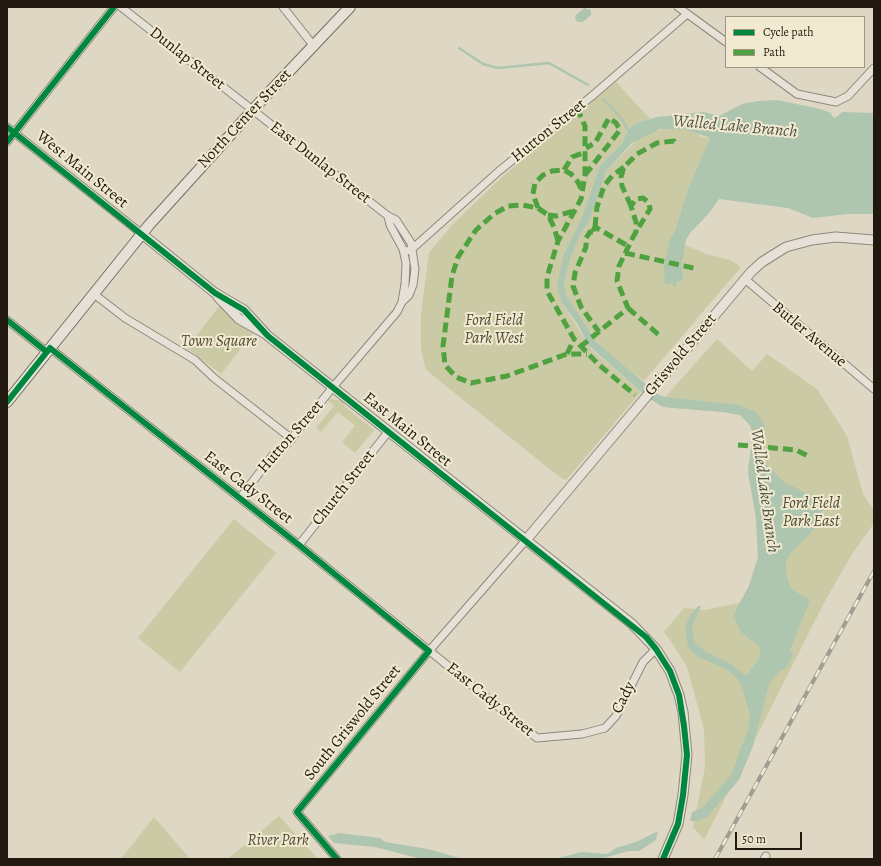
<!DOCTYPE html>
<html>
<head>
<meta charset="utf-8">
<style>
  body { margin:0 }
  #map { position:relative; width:881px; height:866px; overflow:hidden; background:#ded7c3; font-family:Alegreya,serif }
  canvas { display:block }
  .frame { position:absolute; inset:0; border:8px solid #21190f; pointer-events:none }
  .legend { position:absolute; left:725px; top:16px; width:140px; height:52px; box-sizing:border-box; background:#f1e9d0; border:1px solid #9e9683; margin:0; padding:5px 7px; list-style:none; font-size:12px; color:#21190f }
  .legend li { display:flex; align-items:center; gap:8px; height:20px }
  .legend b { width:20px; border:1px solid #9e9683 }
  .scale { position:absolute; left:735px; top:832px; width:67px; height:18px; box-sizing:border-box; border:2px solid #21190f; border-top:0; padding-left:5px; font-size:12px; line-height:14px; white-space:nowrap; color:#21190f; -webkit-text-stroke:3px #f1e9d0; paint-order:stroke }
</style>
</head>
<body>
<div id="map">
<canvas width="881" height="866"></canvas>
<div class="frame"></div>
<ul class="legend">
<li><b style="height:5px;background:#00873e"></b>Cycle path</li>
<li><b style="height:5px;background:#50a13f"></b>Path</li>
</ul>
<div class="scale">50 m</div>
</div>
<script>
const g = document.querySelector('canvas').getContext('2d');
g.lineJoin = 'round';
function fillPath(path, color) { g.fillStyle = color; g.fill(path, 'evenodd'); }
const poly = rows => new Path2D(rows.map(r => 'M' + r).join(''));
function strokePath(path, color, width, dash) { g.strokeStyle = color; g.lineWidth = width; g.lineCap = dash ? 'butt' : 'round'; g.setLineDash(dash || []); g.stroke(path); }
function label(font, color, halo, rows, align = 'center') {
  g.font = font + ' Alegreya,serif'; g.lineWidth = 4; g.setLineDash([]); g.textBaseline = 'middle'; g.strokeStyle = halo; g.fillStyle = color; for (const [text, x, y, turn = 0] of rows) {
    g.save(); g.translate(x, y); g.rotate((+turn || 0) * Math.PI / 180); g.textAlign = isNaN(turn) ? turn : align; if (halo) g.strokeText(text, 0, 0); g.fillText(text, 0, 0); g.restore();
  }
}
const green = poly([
  [616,82,650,119,637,123,632,126,625,134,623,142,600,166,582,217,564,254,562,303,591,349,641,392,566,480,561,478,426,370,421,349,421,314,429,253,452,225,502,177],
  [667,128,685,129,695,132,702,137,710,138,688,189,677,225,670,239,709,255,730,260,741,267,644,381,608,354,590,335,566,295,564,282,570,259,579,237,586,228,606,171,637,140,651,132],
  [220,305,255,331,221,374,187,348],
  [717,339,752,371,767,354,817,389,847,436,863,494,874,511,874,523,852,554,824,603,704,840,693,827,705,767,704,729,687,667,672,643,664,632,684,608,705,610,739,603,749,586,758,557,756,518,748,468,753,434,750,425,740,415,723,412,672,408,658,405],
  [330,399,343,401,345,407,374,430,355,453,342,442,355,426,338,412,321,432,316,428,334,406,328,401],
  [234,519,276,553,180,672,138,638],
  [279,816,318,859,228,859],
  [154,817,190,859,121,859]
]);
const water = poly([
  [584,8,591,10,591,15,583,22,578,22,575,19,576,15],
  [777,100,820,109,831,113,832,116,835,118,842,112,874,113,874,214,848,214,813,218,788,208,719,199,710,212,690,233,686,240,682,261,683,280,676,282,677,287,674,287,673,283,665,285,664,266,670,239,676,228,688,189,710,138,685,129,660,129,632,143,606,171,589,222,579,237,570,259,564,282,566,295,596,342,659,395,665,397,739,405,756,412,764,424,765,429,761,449,763,461,784,482,814,497,821,504,822,511,818,525,790,554,786,561,786,573,790,587,794,591,808,599,810,603,806,610,790,650,793,655,785,669,779,671,769,684,753,746,739,780,707,817,698,821,690,821,692,812,700,809,705,805,731,775,748,730,750,715,742,687,735,676,729,671,697,656,688,647,685,629,688,619,698,606,701,606,692,627,695,643,706,652,731,664,746,676,759,659,761,648,741,632,733,616,749,586,758,557,756,518,748,473,753,434,750,425,740,415,723,412,663,407,647,397,588,345,578,325,562,303,557,285,564,254,582,217,600,166,623,142,625,135,632,126,637,123,657,117,704,112,719,116,742,104,759,101],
  [658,831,656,840,639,851,629,851,600,859,554,859,582,852,607,854,616,848,636,842],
  [339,833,380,838,385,842,428,849,463,859,421,859,375,847,334,843,328,836]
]);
const stream = poly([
  [459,48,483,64,498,68,549,63,588,85],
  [603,99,621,118,630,133]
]);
const minor = poly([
  [121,7,388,216,396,220,411,243,415,269,413,285,409,295,402,302],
  [283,7,313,45],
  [678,7,726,42],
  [760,67,797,94,836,102,848,96,874,68],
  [7,127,142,234],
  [7,142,114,7],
  [404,252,412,249,499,171,592,96,687,14],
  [745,279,874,389],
  [94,294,125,318,195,360,214,378,292,439],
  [7,320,47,352],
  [50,348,299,545,537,738,582,734,605,728,616,716,643,662,656,649],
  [240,498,273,455,287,444,333,387,397,312,402,302,405,284,406,263,403,249,390,225,388,216],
  [299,545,388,432],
  [337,859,297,812,429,651,526,540],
  [764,859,766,856]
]);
const tertiary = poly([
  [142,234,215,293,244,310,268,336,632,624,656,649,670,671,679,695,683,712,687,755,683,795,678,824,663,859],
  [218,297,239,319,266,334],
  [526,540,751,272,762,262,786,247,812,240,836,237,874,240]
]);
const secondary = poly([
  [7,402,149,225,261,101,350,7]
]);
const rail = poly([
  [715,859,874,571]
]);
const quiet = poly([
  [577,108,585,126,585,175,581,199,558,241,547,277,547,291,574,339,598,364,635,395],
  [564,170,572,157,586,152],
  [585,175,620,130,616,123,609,118,595,143,586,148],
  [631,206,622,186,621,177,624,167,637,154,657,143,674,141,674,146],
  [538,208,533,194,535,183,543,175,552,171,564,170,571,174,578,182,582,191],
  [548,215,556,216,574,211],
  [595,227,597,207,604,186,612,176,624,167],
  [593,231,595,227,628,246],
  [593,232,590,232,586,238,586,247,575,273,573,286,581,307,599,332],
  [558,241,554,227,548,215,538,208,522,205,508,206,494,214,476,230,458,257,452,276,443,346,445,365,456,377,471,383,507,376,567,354,587,354],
  [625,253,698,269],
  [628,308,659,335],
  [580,347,628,308,617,281,619,266,633,237,650,209,649,203,643,198,636,199,631,206,636,222,636,232],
  [567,354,574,339],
  [738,445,796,450,810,457]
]);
const cycleway = poly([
  [7,127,215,293,244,310,268,336,646,637,656,649,670,671,679,695,684,726,687,755,683,795,678,824,663,859],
  [7,142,114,7],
  [7,320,47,352],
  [7,402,50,348,299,545,429,651,297,812,337,859]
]);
const streetNames = [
  ["Dunlap Street",187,59,38],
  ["North Center Street",245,119,-47],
  ["Hutton Street",549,131,-39],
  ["East Dunlap Street",320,163,38],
  ["West Main Street",82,170,39],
  ["Butler Avenue",809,335,40],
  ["Griswold Street",681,355,-50],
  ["East Main Street",407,430,39],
  ["Hutton Street",291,437,-49],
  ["East Cady Street",248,488,38],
  ["Church Street",344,488,-52],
  ["Cady",624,698,-63],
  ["East Cady Street",490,700,39],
  ["South Griswold Street",353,723,-51]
];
const parkNames = [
  ["Ford Field",494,321],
  ["Park West",494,339],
  ["Town Square",219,342],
  ["Ford Field",811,504],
  ["Park East",811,522],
  ["River Park",278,841]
];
const waterNames = [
  ["Walled Lake Branch",735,127,5],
  ["Walled Lake Branch",764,491,82]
];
fillPath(green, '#cacaa5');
fillPath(water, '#aec5b0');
strokePath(stream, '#aec5b0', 2.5);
strokePath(minor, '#8d887c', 9);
strokePath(tertiary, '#8d887c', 11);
strokePath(secondary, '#736e63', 12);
strokePath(minor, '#e5e1d7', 7);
strokePath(tertiary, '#e5e1d7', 9);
strokePath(secondary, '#e5e1d7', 10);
strokePath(rail, '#a09c94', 4);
strokePath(rail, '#f1e9d0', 2.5, [8]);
strokePath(quiet, '#50a13f', 5, [10, 5]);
strokePath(cycleway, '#00873e', 6);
label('16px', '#21190f', '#f1e9d0', streetNames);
label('italic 16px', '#4f4b34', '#f1e9d0', parkNames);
label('italic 17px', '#4b5245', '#f1e9d0', waterNames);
</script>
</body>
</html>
